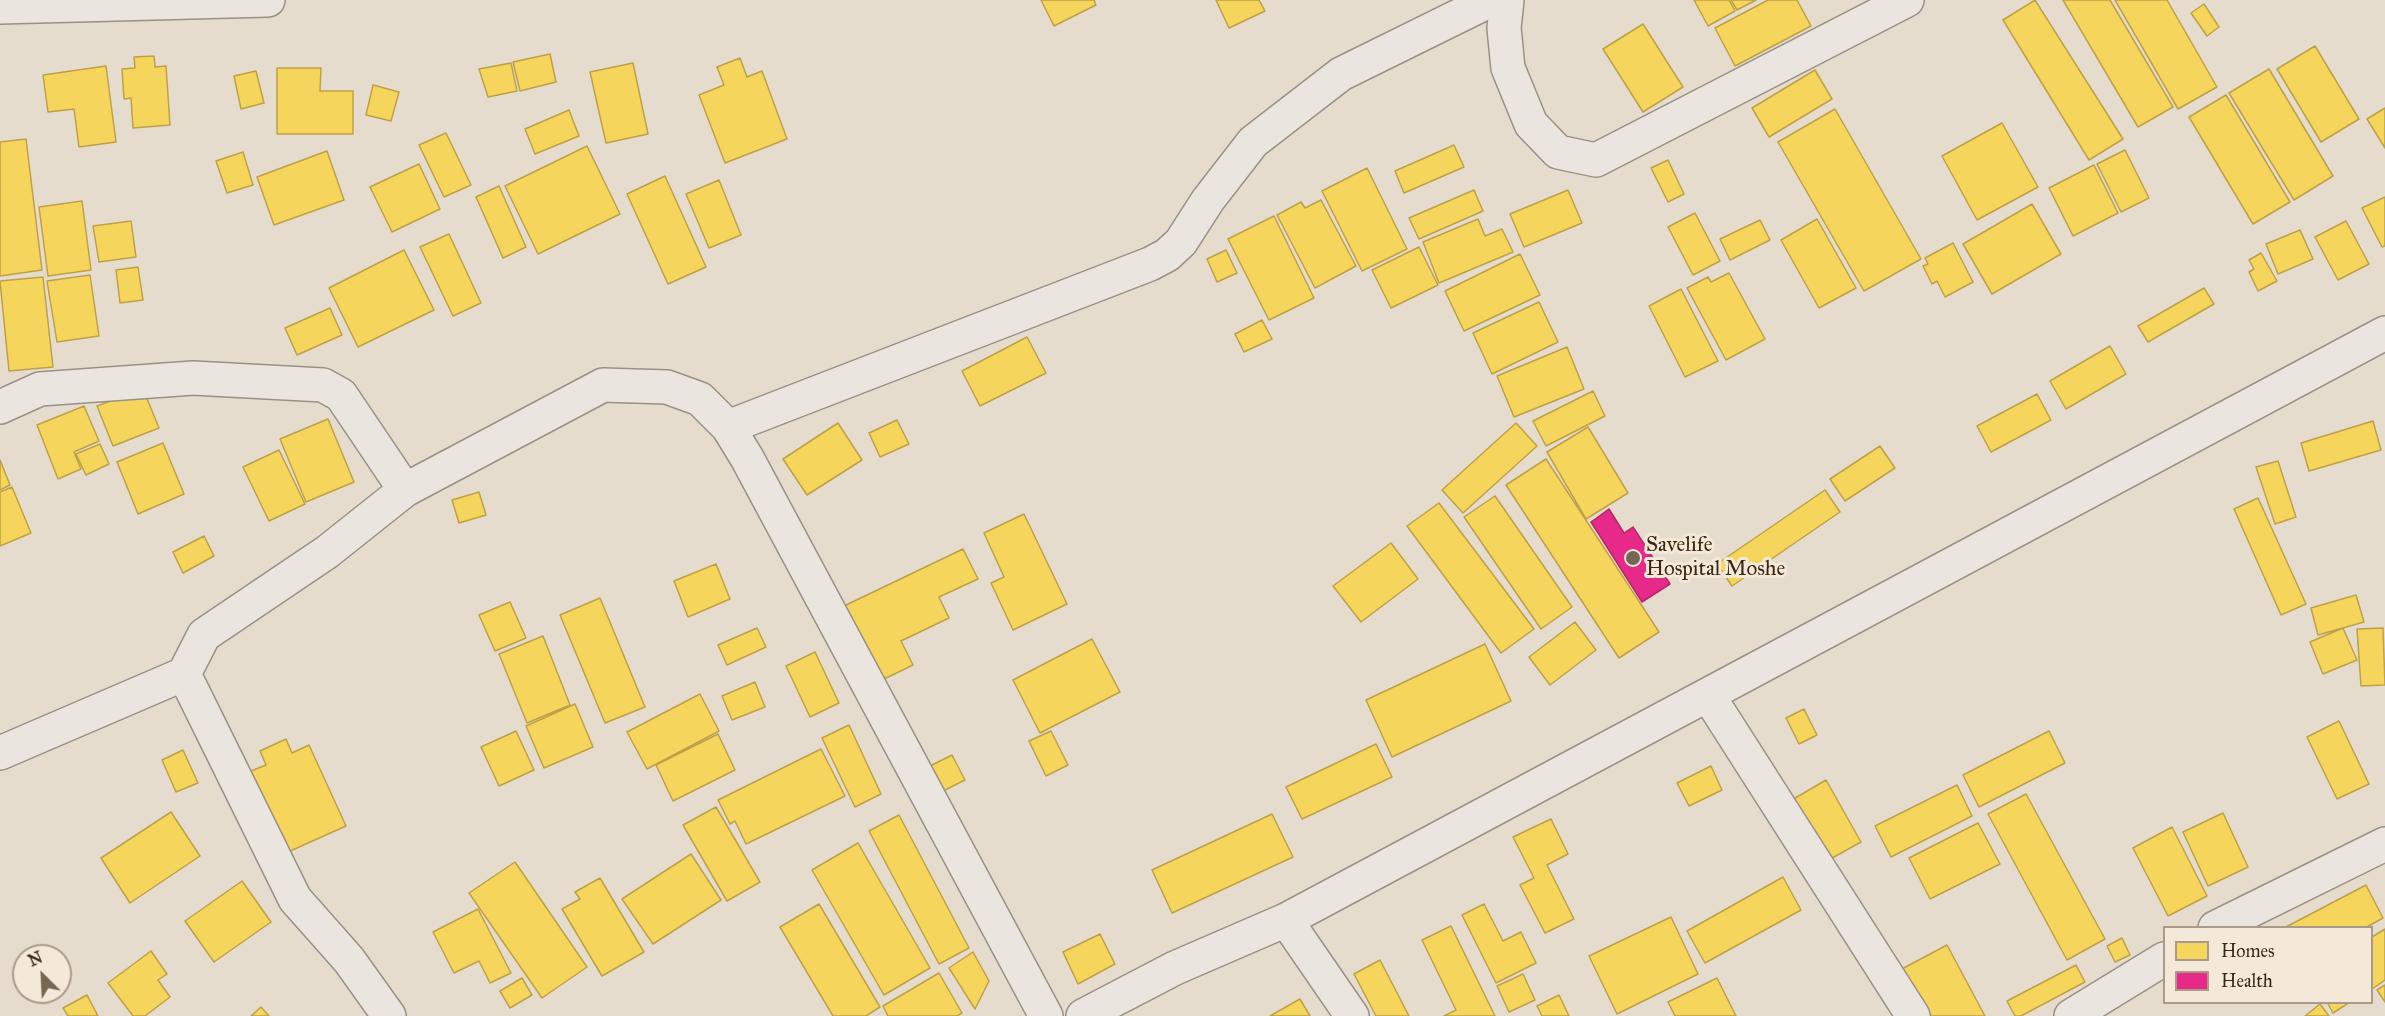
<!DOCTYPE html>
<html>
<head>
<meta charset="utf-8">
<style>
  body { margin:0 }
  #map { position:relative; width:2385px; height:1016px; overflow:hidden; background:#e5dcce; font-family:"IM FELL Great Primer",serif }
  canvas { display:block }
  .legend { position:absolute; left:2163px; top:926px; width:210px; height:78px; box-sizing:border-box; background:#f4e9d9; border:2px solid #aa9b89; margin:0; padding:8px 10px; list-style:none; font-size:18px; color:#3a2712 }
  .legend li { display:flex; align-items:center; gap:12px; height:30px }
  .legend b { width:30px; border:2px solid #aa9b89 }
  .north { position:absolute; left:12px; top:944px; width:60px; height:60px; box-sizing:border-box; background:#f4e9d9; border:2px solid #aa9b89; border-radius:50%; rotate:336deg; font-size:16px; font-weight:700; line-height:24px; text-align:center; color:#3a2712 }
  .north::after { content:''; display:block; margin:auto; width:21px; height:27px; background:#766654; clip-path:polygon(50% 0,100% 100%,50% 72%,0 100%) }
</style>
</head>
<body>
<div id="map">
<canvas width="2385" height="1016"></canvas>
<ul class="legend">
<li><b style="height:16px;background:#f6d55c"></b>Homes</li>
<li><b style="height:16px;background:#e7298a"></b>Health</li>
</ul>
<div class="north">N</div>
</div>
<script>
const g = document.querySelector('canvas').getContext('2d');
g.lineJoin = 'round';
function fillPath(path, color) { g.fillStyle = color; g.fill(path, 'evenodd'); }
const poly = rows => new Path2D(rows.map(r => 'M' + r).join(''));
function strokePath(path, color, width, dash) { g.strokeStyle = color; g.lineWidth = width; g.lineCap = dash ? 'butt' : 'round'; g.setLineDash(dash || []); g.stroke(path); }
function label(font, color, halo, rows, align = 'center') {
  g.font = font + ' "IM FELL Great Primer",serif'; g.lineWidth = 6; g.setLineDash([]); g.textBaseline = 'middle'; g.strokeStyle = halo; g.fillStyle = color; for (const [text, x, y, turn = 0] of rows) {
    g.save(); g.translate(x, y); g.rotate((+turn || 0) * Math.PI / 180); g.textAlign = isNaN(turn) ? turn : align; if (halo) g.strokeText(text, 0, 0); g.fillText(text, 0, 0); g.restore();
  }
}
const homes = poly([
  [1041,0,1094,0,1096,5,1054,26,1041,0],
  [1216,0,1259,0,1265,11,1229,28,1216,0],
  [1694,0,1729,0,1735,11,1708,26,1694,0],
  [1731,0,1756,0,1737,10,1731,0],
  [1768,0,1797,0,1811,26,1735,66,1715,28,1768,0],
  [2035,0,2123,139,2089,160,2003,20,2035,0],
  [2063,0,2110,0,2173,107,2138,127,2063,0],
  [2115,0,2167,0,2217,87,2178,109,2115,0],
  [2204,4,2219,27,2207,36,2191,13,2204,4],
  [1643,24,1683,87,1643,112,1603,49,1643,24],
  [2315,46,2359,119,2321,142,2277,69,2315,46],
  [550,54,556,82,520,91,513,62,550,54],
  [154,56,155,67,166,66,170,125,133,128,131,98,124,99,122,69,135,68,134,57,154,56],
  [740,58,747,77,762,71,787,139,725,163,699,95,724,85,717,67,740,58],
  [511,63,517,91,488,97,479,69,511,63],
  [633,63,648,134,606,143,590,72,633,63],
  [106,66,116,142,79,147,74,109,48,112,43,75,106,66],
  [277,68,321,68,320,91,353,91,353,134,277,134,277,68],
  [2269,69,2333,176,2294,200,2229,93,2269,69],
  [1815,70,1832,99,1769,137,1752,108,1815,70],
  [256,71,264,103,241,109,234,76,256,71],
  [373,85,399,92,391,121,366,115,373,85],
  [2226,95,2290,202,2253,224,2189,117,2226,95],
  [2385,108,2385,148,2367,119,2385,108],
  [1835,109,1921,259,1864,291,1778,142,1835,109],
  [569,110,579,136,535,154,525,129,569,110],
  [2002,123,2038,187,1977,220,1942,156,2002,123],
  [446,133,471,185,444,197,419,145,446,133],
  [26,139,42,270,0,276,0,142,26,139],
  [1454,145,1464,167,1404,193,1395,171,1454,145],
  [587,146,620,214,538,254,505,186,587,146],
  [2125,150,2149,198,2121,212,2097,164,2125,150],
  [327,151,344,200,274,225,257,177,327,151],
  [243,152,253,185,227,193,216,161,243,152],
  [1668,160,1684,194,1668,202,1651,168,1668,160],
  [419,164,440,209,392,232,370,187,419,164],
  [2094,165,2118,213,2073,236,2049,188,2094,165],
  [1367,168,1407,249,1362,271,1322,191,1367,168],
  [665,176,706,267,668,284,627,194,665,176],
  [719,180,741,235,709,248,686,194,719,180],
  [499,186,526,247,503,258,476,197,499,186],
  [1474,190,1483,211,1419,239,1409,218,1474,190],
  [1568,190,1582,223,1524,247,1510,214,1568,190],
  [2385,197,2385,246,2382,247,2362,208,2385,197],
  [1321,200,1356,266,1315,288,1277,215,1301,202,1305,208,1321,200],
  [82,201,91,270,48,276,39,207,82,201],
  [2032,204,2061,254,1992,294,1963,244,2032,204],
  [1695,213,1720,261,1693,275,1668,227,1695,213],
  [1274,216,1314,298,1269,320,1228,239,1274,216],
  [1478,219,1485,236,1502,229,1513,252,1439,283,1423,242,1478,219],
  [1817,219,1856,288,1819,308,1781,240,1817,219],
  [1760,220,1770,240,1730,260,1720,239,1760,220],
  [131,221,136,257,99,262,93,226,131,221],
  [2346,221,2369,264,2338,280,2315,237,2346,221],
  [2300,230,2313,259,2278,274,2266,244,2300,230],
  [449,234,481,303,453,316,420,247,449,234],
  [1953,243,1973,282,1945,297,1937,281,1932,284,1923,266,1928,264,1925,258,1953,243],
  [1419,247,1438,285,1391,308,1372,270,1419,247],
  [404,250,434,310,358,347,329,288,404,250],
  [1226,250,1237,273,1217,282,1207,259,1226,250],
  [2261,253,2277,281,2258,291,2249,272,2254,269,2249,260,2261,253],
  [1520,254,1540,295,1464,331,1445,291,1520,254],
  [138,267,143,300,120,303,116,270,138,267],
  [1729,273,1765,339,1726,360,1687,288,1708,277,1711,282,1729,273],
  [90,275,99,336,57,342,47,281,90,275],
  [43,277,53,367,9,371,0,281,43,277],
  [2204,288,2214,304,2148,342,2138,326,2204,288],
  [1681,289,1718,361,1685,377,1649,306,1681,289],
  [1539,302,1558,342,1492,374,1473,333,1539,302],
  [330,308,342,335,297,355,285,328,330,308],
  [1262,320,1272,339,1244,352,1235,334,1262,320],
  [1027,337,1046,373,980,406,962,371,1027,337],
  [2110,346,2126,374,2066,409,2050,381,2110,346],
  [1567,347,1584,389,1514,417,1497,376,1567,347],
  [143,389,159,428,113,446,97,406,143,389],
  [1593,391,1605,416,1546,446,1533,421,1593,391],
  [2037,394,2051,420,1991,452,1977,426,2037,394],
  [84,406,99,441,74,452,81,469,58,479,37,425,84,406],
  [328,419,354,482,306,502,280,439,328,419],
  [897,420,909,444,880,457,869,433,897,420],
  [2373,421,2381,450,2309,471,2301,443,2373,421],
  [838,423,862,460,807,495,783,459,838,423],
  [1516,423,1537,446,1463,513,1442,490,1516,423],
  [1588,427,1628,493,1586,519,1547,452,1588,427],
  [163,443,184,494,138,514,117,462,163,443],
  [100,444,109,464,86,475,76,454,100,444],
  [1880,446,1895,468,1845,501,1830,479,1880,446],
  [279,450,305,504,269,521,243,467,279,450],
  [1546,459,1659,632,1619,658,1506,485,1546,459],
  [0,460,10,485,0,490,0,460],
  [2278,461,2296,517,2275,524,2256,467,2278,461],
  [12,487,31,533,0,546,0,492,12,487],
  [1825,490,1840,512,1732,586,1717,564,1825,490],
  [479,492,486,515,459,523,452,500,479,492],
  [1495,496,1572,607,1541,629,1464,517,1495,496],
  [2258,498,2306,604,2281,615,2234,509,2258,498],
  [1439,503,1534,629,1501,653,1407,526,1439,503],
  [1024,514,1067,604,1013,630,991,583,1004,577,984,533,1024,514],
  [204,536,214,556,183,573,173,552,204,536],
  [1391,543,1418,579,1361,622,1333,586,1391,543],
  [963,549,978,579,939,597,949,618,901,641,913,665,880,681,844,606,963,549],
  [716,564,730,599,688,617,674,581,716,564],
  [2356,595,2364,622,2318,635,2311,608,2356,595],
  [600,598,645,707,605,723,560,615,600,598],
  [510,602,526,638,495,651,479,615,510,602],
  [1575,622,1596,650,1550,685,1529,657,1575,622],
  [757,628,766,647,727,665,718,645,757,628],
  [2343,628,2357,660,2323,674,2310,642,2343,628],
  [2383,628,2385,685,2361,686,2357,629,2383,628],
  [543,636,570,705,527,723,499,654,543,636],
  [1092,639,1120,692,1040,733,1013,680,1092,639],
  [1485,644,1511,701,1392,757,1366,700,1485,644],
  [815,652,839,703,810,717,786,666,815,652],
  [755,682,765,707,732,720,722,696,755,682],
  [700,694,719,731,647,769,627,732,700,694],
  [575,704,593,747,544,768,526,726,575,704],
  [1804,709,1817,735,1799,744,1786,718,1804,709],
  [2339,721,2369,784,2337,799,2307,737,2339,721],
  [849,725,881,794,855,807,822,738,849,725],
  [516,731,534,770,499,786,481,747,516,731],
  [1051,731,1068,765,1046,776,1029,741,1051,731],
  [2049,731,2065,763,1979,807,1963,775,2049,731],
  [718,734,735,770,673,801,656,765,718,734],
  [286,739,292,753,309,745,346,826,288,852,251,771,266,765,260,751,286,739],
  [1376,744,1392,777,1302,819,1286,787,1376,744],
  [821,749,845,796,746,844,735,821,730,824,718,800,821,749],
  [183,750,198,783,176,792,162,760,183,750],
  [952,755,965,780,941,792,928,767,952,755],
  [1711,766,1722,790,1689,806,1677,783,1711,766],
  [1826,780,1861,842,1825,862,1790,801,1826,780],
  [1957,785,1972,816,1891,857,1875,826,1957,785],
  [2026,794,2105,939,2067,960,1988,814,2026,794],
  [716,807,760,882,727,901,683,825,716,807],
  [171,812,200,856,130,903,101,858,171,812],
  [2223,813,2248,867,2208,886,2183,832,2223,813],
  [1272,814,1293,857,1172,913,1152,870,1272,814],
  [899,815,969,948,939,964,869,831,899,815],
  [1551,819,1568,854,1547,865,1574,919,1545,933,1520,885,1534,878,1513,837,1551,819],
  [1978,823,2000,864,1930,899,1909,858,1978,823],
  [2172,827,2207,896,2168,916,2133,848,2172,827],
  [858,843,930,968,884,995,812,870,858,843],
  [691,854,721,900,653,944,622,899,691,854],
  [515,862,587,967,542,998,469,893,515,862],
  [1783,877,1801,910,1705,963,1687,931,1783,877],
  [600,878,644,952,602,976,562,909,580,899,575,892,600,878],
  [242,881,271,922,214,962,185,921,242,881],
  [2366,885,2383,918,2365,928,2284,928,2366,885],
  [819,904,880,1007,866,1016,833,1016,780,927,819,904],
  [1484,904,1503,941,1521,932,1536,963,1496,983,1462,915,1484,904],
  [478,909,511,973,490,983,479,961,454,973,433,932,478,909],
  [1671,917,1698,974,1617,1014,1589,956,1671,917],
  [1451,926,1495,1016,1444,1016,1456,1010,1422,940,1451,926],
  [2385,929,2385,980,2372,989,2372,937,2385,929],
  [1100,934,1115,964,1078,984,1063,952,1100,934],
  [2122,938,2130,955,2115,962,2107,946,2122,938],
  [1947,945,1985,1016,1922,1016,1898,971,1947,945],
  [151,951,167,974,158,980,170,997,145,1016,133,1016,108,983,151,951],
  [973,952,989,981,975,1009,949,968,973,952],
  [1380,960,1409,1016,1376,1016,1354,974,1380,960],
  [2076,965,2085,982,2021,1016,2015,1016,2007,1001,2076,965],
  [939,973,962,1013,957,1016,888,1016,883,1006,939,973],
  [1523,974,1535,1000,1509,1012,1497,986,1523,974],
  [522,978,532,995,510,1008,500,991,522,978],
  [1717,978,1736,1016,1675,1016,1668,1002,1717,978],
  [2385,985,2385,1002,2377,990,2385,985],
  [87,995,98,1016,68,1016,63,1008,87,995],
  [1559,995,1569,1016,1542,1016,1537,1006,1559,995],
  [1300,999,1310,1016,1270,1016,1300,999],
  [2327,1002,2350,1002,2333,1013,2327,1002],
  [2320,1004,2329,1016,2305,1016,2320,1004],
  [261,1007,269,1016,251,1016,261,1007]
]);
const health = poly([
  [1609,509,1624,533,1633,527,1670,584,1642,602,1591,522,1609,509]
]);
const street = poly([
  [1507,0,1504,28,1508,68,1531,124,1558,152,1596,160,1907,0],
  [0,7,268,0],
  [0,407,40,389,193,378,323,385,341,395,405,490],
  [728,427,1150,264,1167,255,1181,242,1208,200,1253,142,1341,74,1491,0],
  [184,674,295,899,349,960,389,1016],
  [1708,695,1913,1016],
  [0,753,184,674,204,635,327,552,405,490,603,385,667,387,700,399,728,427,747,458,1046,1016],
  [1286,920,1352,1016],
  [2215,928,2385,844],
  [1083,1016,1175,968,1286,920,2385,333],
  [2071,1016,2164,959]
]);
const markers = [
  [1633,558,8,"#766654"]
];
const poiNames = [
  ["Savelife",1646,546],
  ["Hospital Moshe",1646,570]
];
fillPath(homes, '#f6d55c');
strokePath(homes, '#bea146', 1.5);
fillPath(health, '#e7298a');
strokePath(health, '#b32866', 1.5);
strokePath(street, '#999186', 36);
strokePath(street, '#eae5df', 33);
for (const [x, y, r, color] of markers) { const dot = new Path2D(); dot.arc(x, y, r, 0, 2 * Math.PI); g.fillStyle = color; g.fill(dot); strokePath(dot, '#f4e9d9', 2); }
label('21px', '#3a2712', '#f4e9d9', poiNames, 'left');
</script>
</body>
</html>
